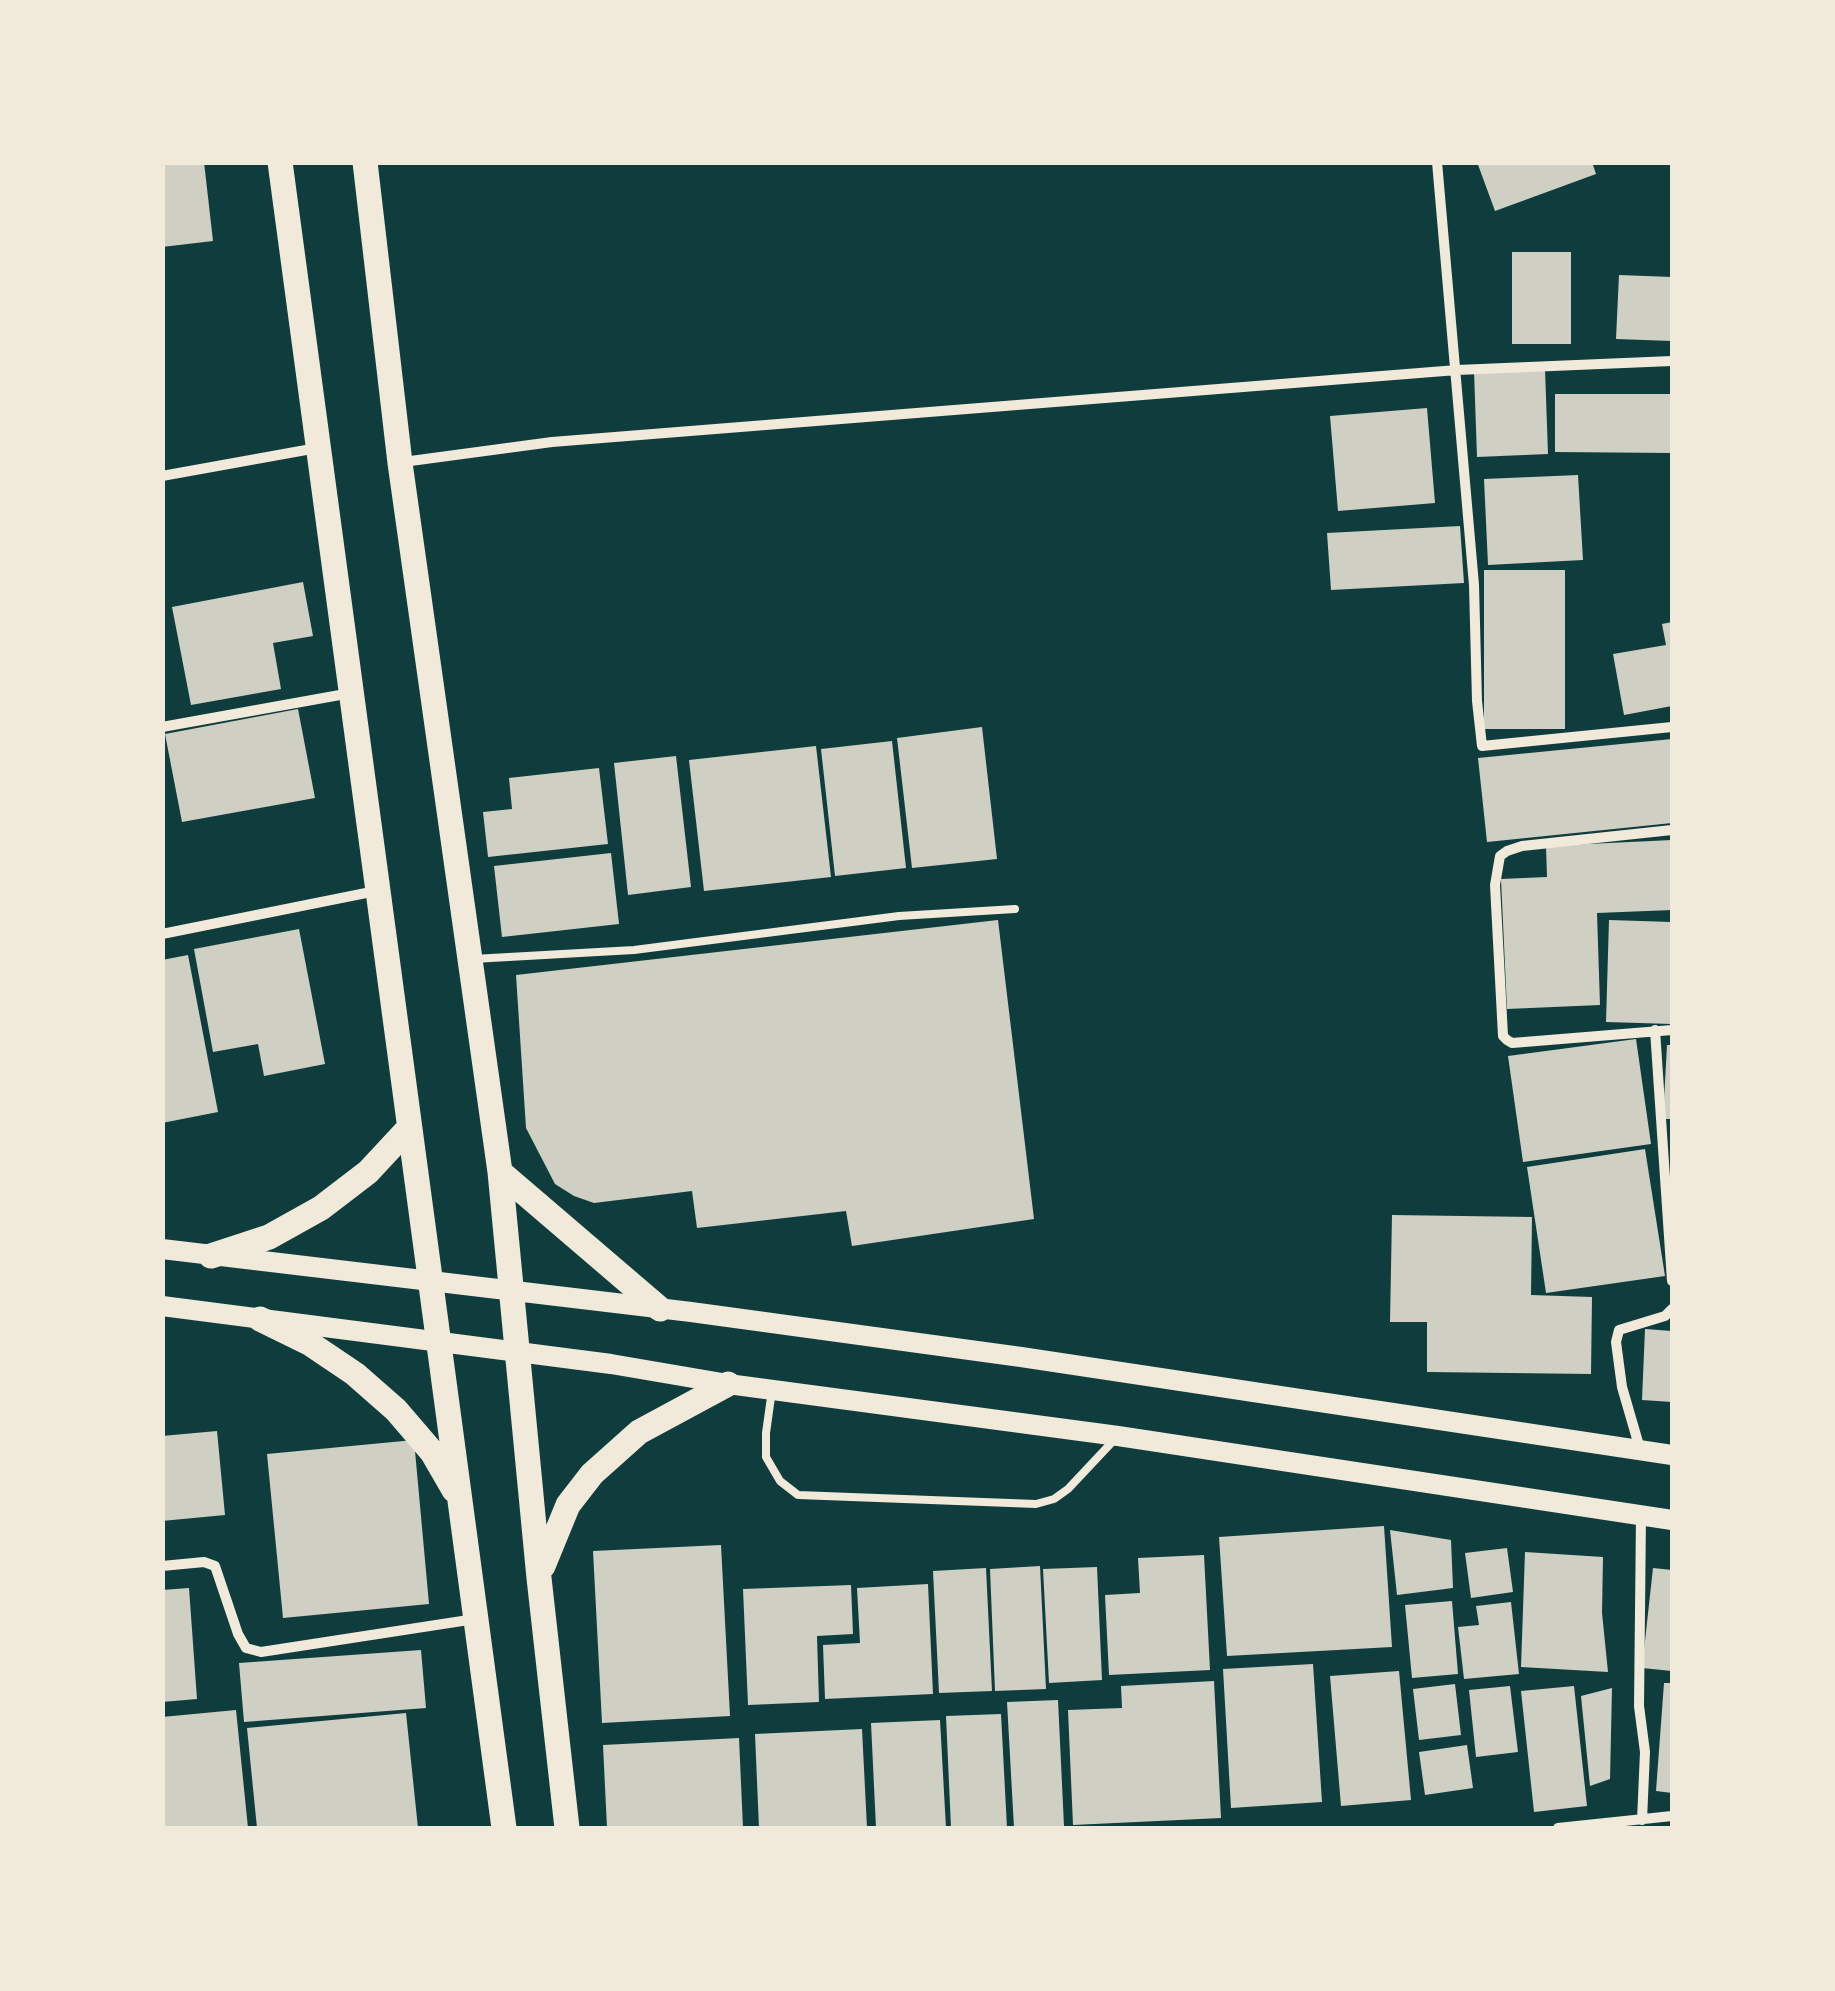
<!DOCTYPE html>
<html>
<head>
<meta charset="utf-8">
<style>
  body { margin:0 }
  #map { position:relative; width:1835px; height:1991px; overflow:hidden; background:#0f3d3e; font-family:"Work Sans",sans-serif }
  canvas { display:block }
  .frame { position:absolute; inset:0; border:165px solid #f1e9da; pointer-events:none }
</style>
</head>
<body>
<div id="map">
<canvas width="1835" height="1991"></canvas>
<div class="frame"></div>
</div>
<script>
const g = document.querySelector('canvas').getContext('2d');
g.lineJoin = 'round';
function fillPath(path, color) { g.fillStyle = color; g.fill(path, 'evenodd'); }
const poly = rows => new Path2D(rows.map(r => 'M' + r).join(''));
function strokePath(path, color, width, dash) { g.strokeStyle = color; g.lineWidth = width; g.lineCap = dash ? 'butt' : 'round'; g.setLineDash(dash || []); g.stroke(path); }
const building = poly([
  [162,162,204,162,213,241,162,247],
  [1477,162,1592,162,1596,174,1495,211],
  [1512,252,1571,252,1571,344,1512,344],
  [1619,275,1672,277,1672,341,1616,339],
  [1545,369,1548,454,1477,457,1474,371],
  [1555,394,1672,394,1672,453,1555,452],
  [1427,408,1435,503,1338,511,1330,416],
  [1578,475,1583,560,1488,565,1484,479],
  [1460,526,1464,583,1331,590,1327,533],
  [1484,570,1565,570,1565,729,1484,729],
  [303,582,313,636,273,643,281,689,191,705,172,607],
  [1672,622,1672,706,1624,715,1613,654,1666,645,1662,624],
  [298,709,315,798,182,822,165,734],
  [982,727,997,859,912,868,897,738],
  [1672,739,1672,823,1487,842,1478,758],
  [892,741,906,868,835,876,821,749],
  [816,746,831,877,704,891,689,760],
  [676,756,691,887,628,895,614,763],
  [599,768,608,844,488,857,483,812,512,809,509,778],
  [1672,840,1672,910,1597,913,1600,1005,1507,1009,1501,879,1547,877,1546,846],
  [611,853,619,924,502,937,494,866],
  [998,920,1034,1219,852,1246,846,1211,697,1228,692,1191,594,1203,574,1196,555,1184,526,1128,516,975],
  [1609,920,1672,922,1672,1024,1606,1022],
  [299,929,325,1064,264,1076,258,1044,213,1052,194,949],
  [188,955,218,1112,162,1123,162,960],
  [1636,1039,1651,1144,1523,1162,1508,1056],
  [1667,1045,1672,1045,1672,1119,1663,1119],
  [1645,1149,1665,1276,1546,1293,1527,1167],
  [1392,1215,1532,1217,1531,1295,1592,1297,1591,1374,1427,1372,1427,1322,1390,1322],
  [1645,1329,1672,1331,1672,1402,1642,1400],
  [217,1431,225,1515,162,1521,162,1436],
  [414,1440,429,1604,283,1618,267,1454],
  [1384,1526,1392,1647,1227,1656,1219,1537],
  [1390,1530,1451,1540,1453,1588,1397,1595],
  [721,1545,730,1716,602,1723,593,1551],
  [1507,1548,1513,1592,1471,1598,1465,1553],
  [1525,1552,1603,1557,1602,1613,1608,1672,1521,1667],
  [1204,1555,1210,1670,1109,1675,1105,1595,1140,1593,1138,1558],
  [1040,1566,1046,1689,995,1691,990,1569],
  [1097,1567,1102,1680,1049,1683,1043,1569],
  [986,1568,992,1691,939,1693,933,1571],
  [1653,1568,1672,1570,1672,1671,1642,1668],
  [928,1584,933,1694,825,1699,823,1645,860,1643,857,1588],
  [851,1585,853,1634,817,1636,819,1702,748,1705,743,1589],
  [189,1588,197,1699,162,1702,162,1590],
  [1452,1601,1458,1674,1412,1678,1405,1605],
  [1511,1602,1519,1674,1464,1679,1458,1627,1479,1625,1476,1606],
  [421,1650,426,1708,244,1722,239,1663],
  [1313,1664,1322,1802,1231,1808,1223,1669],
  [1399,1671,1411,1800,1341,1806,1330,1676],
  [1214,1681,1221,1818,1073,1825,1068,1710,1122,1708,1121,1686],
  [1664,1683,1672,1683,1672,1793,1656,1791],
  [1455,1684,1461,1735,1419,1740,1413,1689],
  [1510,1686,1518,1752,1476,1757,1469,1690],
  [1574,1686,1587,1806,1534,1812,1521,1691],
  [1612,1688,1610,1779,1590,1786,1581,1696],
  [1058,1700,1064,1826,1014,1828,1007,1702],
  [236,1710,248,1828,162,1828,162,1717],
  [406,1713,418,1828,257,1828,247,1728],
  [1001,1714,1007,1828,951,1828,946,1716],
  [940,1720,946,1828,876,1828,871,1723],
  [862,1729,867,1828,759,1828,755,1734],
  [739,1738,743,1828,607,1828,603,1745],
  [1467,1745,1473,1788,1425,1795,1419,1752]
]);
const service = poly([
  [473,959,634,950,899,916,1015,909],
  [772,1390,766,1433,766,1457,780,1481,798,1495,1036,1504,1054,1499,1068,1489,1115,1439]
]);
const minor = poly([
  [1437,162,1474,585,1477,701,1482,746,1672,727],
  [403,462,552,442,1457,370,1672,361],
  [162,476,317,448],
  [162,727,351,693],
  [1672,830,1522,846,1507,851,1500,856,1495,885,1503,1036,1507,1040,1512,1043,1672,1030],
  [162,934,376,891],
  [1655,1030,1672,1281],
  [1640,1449,1622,1387,1616,1342,1619,1330,1665,1316,1672,1309],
  [1641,1516,1639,1706,1645,1752,1642,1820],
  [162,1566,204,1562,215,1566,238,1634,246,1648,261,1652,475,1619],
  [1558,1828,1672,1816]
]);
const secondary = poly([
  [162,1249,691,1312,1021,1357,1672,1455],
  [162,1306,611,1364,728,1384,1118,1436,1672,1520]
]);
const primary = poly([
  [280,162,504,1828],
  [365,162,400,463,500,1172,539,1578,567,1828],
  [500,1172,660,1309],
  [211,1256,269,1237,321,1208,368,1172,408,1129],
  [260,1319,309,1343,355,1374,396,1410,432,1452,454,1490],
  [543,1566,568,1505,592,1474,639,1432,728,1384]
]);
fillPath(building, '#cfcfc3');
strokePath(service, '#f1e9da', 8);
strokePath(minor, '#f1e9da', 10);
strokePath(secondary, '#f1e9da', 20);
strokePath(primary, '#f1e9da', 25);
</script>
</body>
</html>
